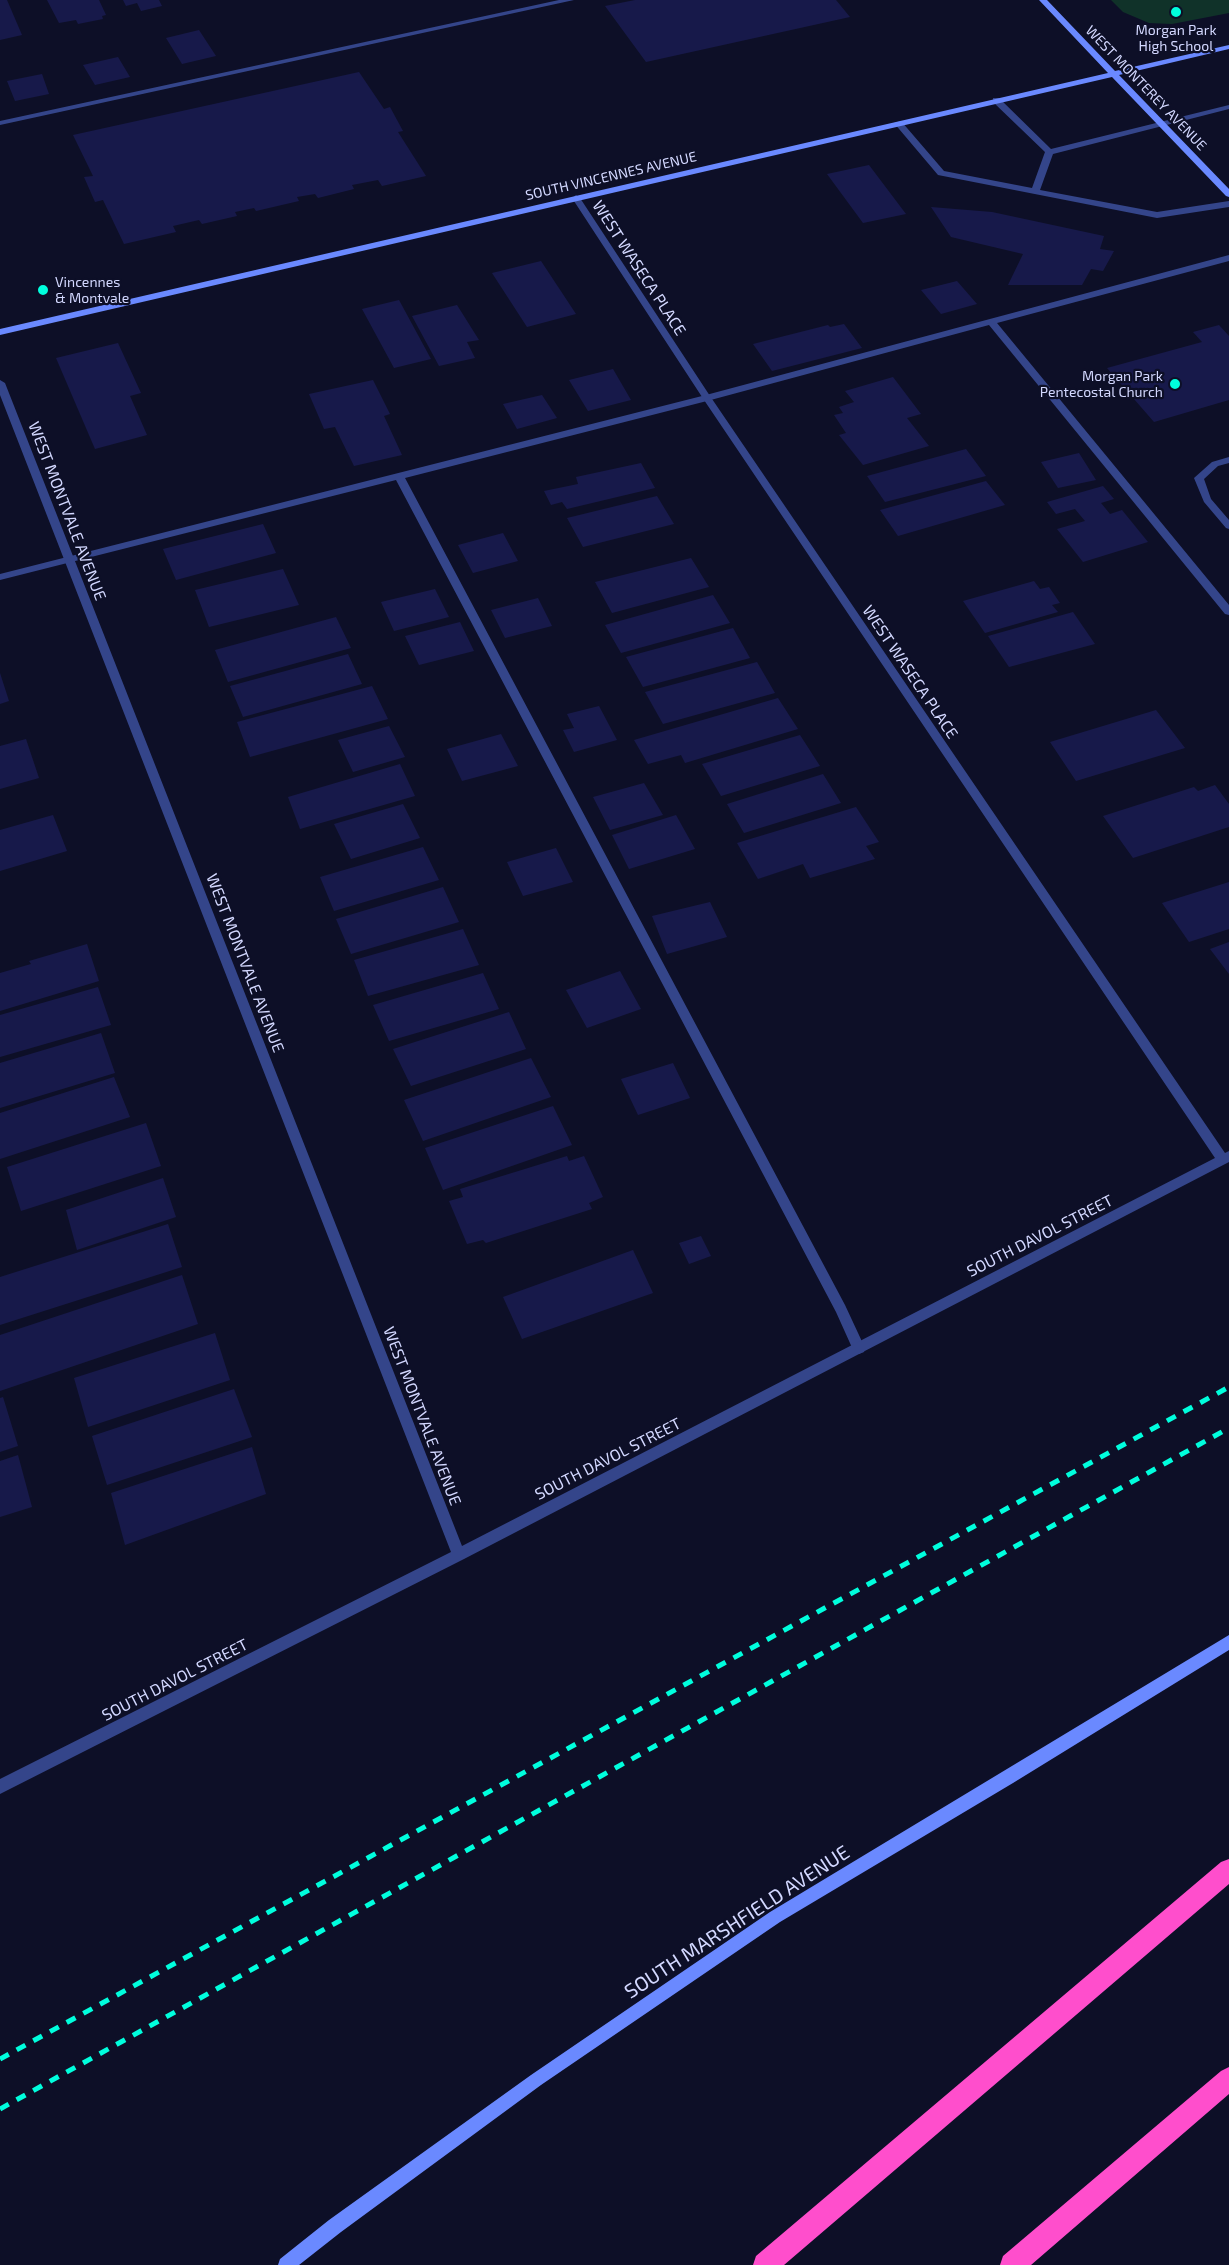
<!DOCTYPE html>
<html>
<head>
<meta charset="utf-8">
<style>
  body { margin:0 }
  canvas { display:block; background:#0d0f27 }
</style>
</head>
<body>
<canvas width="1229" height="2265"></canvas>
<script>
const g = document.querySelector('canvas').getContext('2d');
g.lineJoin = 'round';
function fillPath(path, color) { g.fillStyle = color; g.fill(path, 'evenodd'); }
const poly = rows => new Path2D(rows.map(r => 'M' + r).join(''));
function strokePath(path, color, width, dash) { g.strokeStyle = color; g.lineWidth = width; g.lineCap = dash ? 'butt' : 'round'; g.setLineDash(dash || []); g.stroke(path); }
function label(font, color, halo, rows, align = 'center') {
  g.font = font + ' "Exo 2",sans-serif'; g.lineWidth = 4.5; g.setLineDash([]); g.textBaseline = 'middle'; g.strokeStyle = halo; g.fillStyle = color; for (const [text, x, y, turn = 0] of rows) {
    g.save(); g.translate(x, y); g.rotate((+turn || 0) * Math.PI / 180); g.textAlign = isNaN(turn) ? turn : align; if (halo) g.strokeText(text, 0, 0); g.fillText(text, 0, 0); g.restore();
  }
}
const green = poly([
  [1111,0,1229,0,1229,13,1172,24,1149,23,1123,12]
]);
const building = poly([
  [0,0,7,0,22,35,0,40],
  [47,0,99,0,106,15,102,16,103,19,78,24,76,20,59,23],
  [123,0,159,0,162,6,141,11,137,3,126,6],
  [635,0,836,0,850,17,646,62,605,6],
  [199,30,216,56,182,64,166,38],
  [118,57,130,77,95,85,83,65],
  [359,72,384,109,390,107,403,131,398,132,426,176,382,186,378,180,352,185,354,189,318,198,315,194,297,197,299,201,256,211,254,208,235,212,237,216,202,224,199,220,173,226,176,232,124,244,103,200,95,202,84,177,93,176,73,135],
  [42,74,49,94,15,101,7,81],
  [869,165,906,214,863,223,827,174],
  [931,207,992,212,1104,236,1100,249,1114,251,1103,271,1091,269,1082,285,1008,285,1023,254,951,237],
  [541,261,576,314,527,327,492,273],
  [957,281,977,304,941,314,921,290],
  [399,300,431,359,394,368,362,309],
  [457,305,479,340,467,342,475,358,439,366,412,316],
  [844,324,862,348,772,371,753,344,828,325,830,327],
  [1219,325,1229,336,1229,400,1154,422,1107,368,1202,342,1193,332],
  [118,343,141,393,130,396,147,435,95,449,56,358],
  [613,369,631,400,588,411,569,380],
  [893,377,921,414,907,418,929,446,863,465,839,435,846,433,834,415,843,413,839,407,854,402,845,391],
  [373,380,390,414,384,416,402,455,354,466,335,427,324,429,309,394],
  [542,395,557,418,517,429,503,404],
  [966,449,986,476,885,502,867,476],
  [1079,453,1096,480,1058,488,1041,462],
  [641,463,655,488,567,509,562,502,551,505,544,491,578,484,576,477],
  [986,481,1005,505,898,536,880,510],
  [1103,486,1114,499,1101,503,1110,514,1122,510,1148,542,1083,562,1057,529,1085,521,1075,509,1056,514,1047,502],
  [657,496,674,524,583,547,567,518],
  [263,524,276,553,176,580,163,549],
  [503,533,518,561,473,573,458,545],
  [691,558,709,587,612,613,595,582],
  [283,569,299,605,209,627,195,590],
  [1034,581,1040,589,1049,587,1060,603,1052,605,1058,612,985,633,963,601],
  [435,589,449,617,394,631,381,602],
  [713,595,730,623,621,653,605,625],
  [538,598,552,626,505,638,491,610],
  [1073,612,1095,644,1009,667,988,636],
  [336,617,351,648,228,682,215,650],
  [460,622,474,651,419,665,405,636],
  [733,628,750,658,643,687,626,657],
  [348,654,362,684,243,717,230,686],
  [757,662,775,693,663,724,645,692],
  [0,673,9,701,0,704],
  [372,686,388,719,250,757,237,722],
  [778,698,798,729,685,763,681,755,648,764,634,740],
  [599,706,617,740,574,752,563,730,574,728,567,714],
  [1156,710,1185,748,1076,781,1050,742],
  [389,726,405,757,353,772,338,740],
  [501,734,518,766,462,781,447,749],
  [800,735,820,766,721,796,702,764],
  [26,739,39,778,0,789,0,746],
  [400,764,415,796,300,829,288,797],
  [823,774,841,803,744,833,727,804],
  [644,783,663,815,610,830,593,797],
  [1215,785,1229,804,1229,827,1133,858,1103,816,1194,787,1198,791],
  [403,804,420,838,351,859,334,824],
  [856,807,879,842,866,846,875,859,810,878,803,864,758,879,737,843],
  [53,815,67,851,0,871,0,830],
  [676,815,695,849,629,869,612,835],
  [423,847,439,880,334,911,320,877],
  [556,848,573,882,523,896,507,862],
  [1229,882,1229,929,1189,942,1162,903],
  [443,887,459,922,351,954,336,919],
  [710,902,727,937,667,954,652,916],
  [463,929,479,965,368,996,354,960],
  [1229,942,1229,974,1210,949],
  [87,944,99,981,0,1011,0,973,31,964,29,961],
  [620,971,641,1009,587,1028,566,990],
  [483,973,499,1009,389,1041,373,1005],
  [98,987,111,1025,0,1057,0,1015],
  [509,1012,526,1049,411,1086,393,1049],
  [101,1033,115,1073,0,1108,0,1063],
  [531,1058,551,1097,423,1141,404,1100],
  [673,1063,690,1098,638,1115,621,1079],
  [114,1077,130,1117,0,1159,0,1113],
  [553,1106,572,1145,443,1190,425,1148],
  [146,1123,161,1166,21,1211,7,1167],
  [567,1156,569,1161,584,1156,603,1197,589,1203,592,1209,486,1243,483,1240,467,1244,449,1201,463,1197,460,1189],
  [163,1178,176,1217,77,1250,66,1210],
  [168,1224,182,1267,0,1325,0,1277],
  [701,1236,711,1256,689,1264,679,1243],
  [633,1250,653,1293,522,1339,503,1297],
  [182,1275,198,1324,0,1391,0,1335],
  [215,1333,230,1380,88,1427,74,1378],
  [234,1389,252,1437,107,1485,92,1436],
  [3,1397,18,1446,0,1452,0,1398],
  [252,1447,266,1494,125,1545,111,1493],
  [18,1455,32,1507,0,1517,0,1461]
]);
const lane = poly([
  [559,0,574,0,0,125,0,121,559,0],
  [993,98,999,98,1051,149,1229,105,1229,109,1053,154,1040,190,1157,212,1229,201,1229,207,1157,218,938,175,894,123,901,121,944,171,1032,188,1045,152,993,102,993,98],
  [1229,255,1229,261,997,323,1229,605,1229,615,1225,614,989,325,707,401,405,478,845,1305,865,1348,864,1352,859,1354,854,1352,836,1312,396,480,0,580,0,574,706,395,1229,255],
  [1229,457,1229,463,1218,466,1204,479,1211,499,1229,520,1229,529,1226,528,1204,502,1194,478,1212,462,1229,457]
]);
const street = poly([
  [576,195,580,198,710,396,1225,1153,1229,1151,1229,1162,464,1559,0,1794,0,1779,451,1552,0,395,0,380,5,383,462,1546,1215,1158,704,400,572,198,576,195]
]);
const secondary = poly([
  [1039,0,1047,0,1115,71,1229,45,1229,49,1119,75,1229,189,1229,197,1226,196,1112,77,0,335,0,329,1108,73,1039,0],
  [1229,1635,1229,1650,1013,1783,780,1922,541,2085,341,2232,299,2265,278,2265,280,2259,329,2220,531,2075,770,1912,1229,1635]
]);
const highway = poly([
  [1229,1859,1229,1884,784,2265,753,2265,756,2256,1221,1862,1229,1859],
  [1229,2067,1229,2094,1031,2265,1000,2265,1003,2256,1221,2071,1229,2067]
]);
const rail = poly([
  [0,2059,1229,1387],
  [0,2109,1229,1428]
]);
const markers = [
  [1176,12,6,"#00fedd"],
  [43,290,6,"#00fedd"],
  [1175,384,6,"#00fedd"]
];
const farPoinames = [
  ["Morgan Park",1176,30],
  ["High School",1176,46],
  ["Vincennes",55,282,"left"],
  ["& Montvale",55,298,"left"],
  ["Morgan Park",1163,376,"right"],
  ["Pentecostal Church",1163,392,"right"]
];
const farStreetnames = [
  ["WEST MONTEREY AVENUE",1146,88,46],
  ["SOUTH VINCENNES AVENUE",611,176,-13]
];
const streetNames = [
  ["WEST WASECA PLACE",639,268,57],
  ["WEST MONTVALE AVENUE",67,511,69],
  ["WEST WASECA PLACE",910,672,56],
  ["WEST MONTVALE AVENUE",245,963,69],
  ["SOUTH DAVOL STREET",1040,1236,-27],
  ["WEST MONTVALE AVENUE",422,1416,69],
  ["SOUTH DAVOL STREET",608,1459,-27],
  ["SOUTH DAVOL STREET",175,1680,-27]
];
const nearStreetnames = [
  ["SOUTH MARSHFIELD AVENUE",737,1922,-33]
];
fillPath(green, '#103229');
fillPath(building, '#17194a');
fillPath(lane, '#34458a');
fillPath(street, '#34458a');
fillPath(secondary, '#6a89ff');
fillPath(highway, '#ff4ecc');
strokePath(rail, '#00fedd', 5, [10, 9]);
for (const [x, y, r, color] of markers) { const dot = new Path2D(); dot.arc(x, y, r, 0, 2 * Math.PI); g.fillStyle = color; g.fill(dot); strokePath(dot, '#0d0f27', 2); }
label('14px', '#d3d8ff', '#0d0f27', farPoinames);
label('14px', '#d3d8ff', '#0d0f27', farStreetnames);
label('16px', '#d3d8ff', '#0d0f27', streetNames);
label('20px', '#d3d8ff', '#0d0f27', nearStreetnames);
</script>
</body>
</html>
